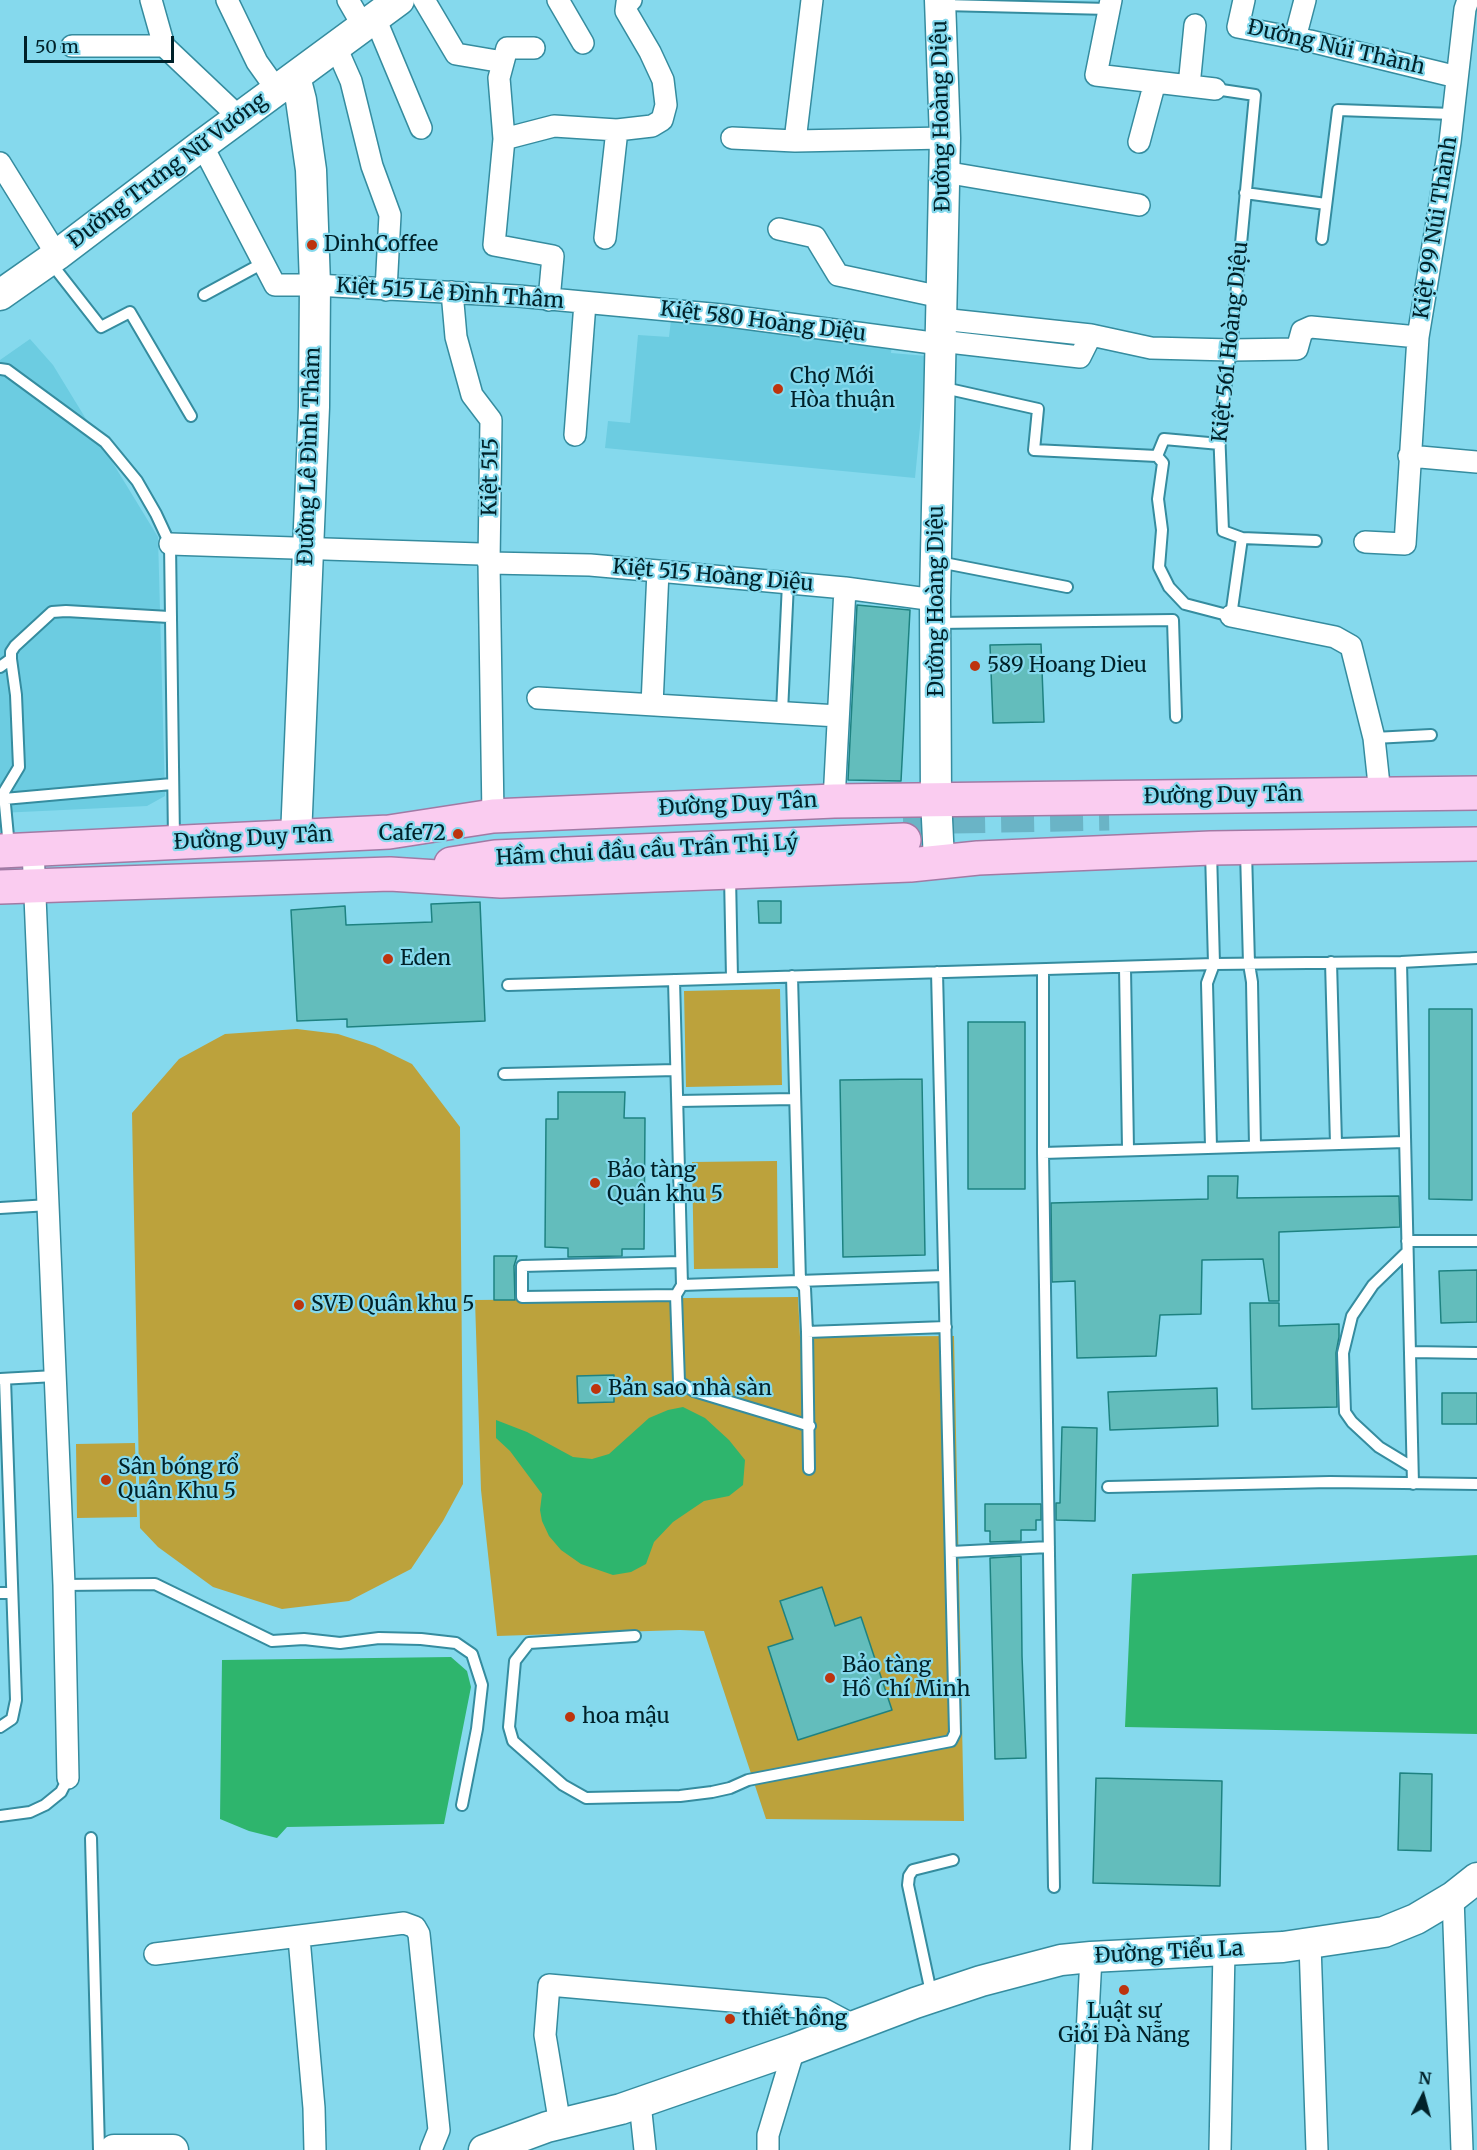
<!DOCTYPE html>
<html>
<head>
<meta charset="utf-8">
<style>
  body { margin:0 }
  #map { position:relative; width:1477px; height:2150px; overflow:hidden; background:#85d9ed; font-family:Merriweather,serif }
  canvas { display:block }
  .north { position:absolute; left:1393px; top:2066px; width:60px; height:60px; -webkit-text-stroke:4px #85d9ed; paint-order:stroke; rotate:6deg; font-size:16px; font-weight:700; line-height:24px; text-align:center; color:#002129 }
  .north::after { content:''; display:block; margin:auto; width:21px; height:27px; background:#002129; clip-path:polygon(50% 0,100% 100%,50% 72%,0 100%) }
  .scale { position:absolute; left:24px; top:36px; width:150px; height:27px; box-sizing:border-box; border:3px solid #002129; border-top:0; padding-left:8px; font-size:18px; line-height:21px; white-space:nowrap; color:#002129; -webkit-text-stroke:4px #85d9ed; paint-order:stroke }
</style>
</head>
<body>
<div id="map">
<canvas width="1477" height="2150"></canvas>
<div class="north">N</div>
<div class="scale">50 m</div>
</div>
<script>
const g = document.querySelector('canvas').getContext('2d');
g.lineJoin = 'round';
function fillPath(path, color) { g.fillStyle = color; g.fill(path, 'evenodd'); }
const poly = rows => new Path2D(rows.map(r => 'M' + r).join(''));
function strokePath(path, color, width, dash) { g.strokeStyle = color; g.lineWidth = width; g.lineCap = dash ? 'butt' : 'round'; g.setLineDash(dash || []); g.stroke(path); }
function label(font, color, halo, rows, align = 'center') {
  g.font = font + ' Merriweather,serif'; g.lineWidth = 4.5; g.setLineDash([]); g.textBaseline = 'middle'; g.strokeStyle = halo; g.fillStyle = color; for (const [text, x, y, turn = 0] of rows) {
    g.save(); g.translate(x, y); g.rotate((+turn || 0) * Math.PI / 180); g.textAlign = isNaN(turn) ? turn : align; if (halo) g.strokeText(text, 0, 0); g.fillText(text, 0, 0); g.restore();
  }
}
const built = poly([
  [671,320,892,342,891,353,927,356,915,478,605,448,608,421,630,423,638,335,669,337],
  [30,339,53,365,158,537,165,796,147,806,0,813,0,360]
]);
const green = poly([
  [780,989,782,1085,686,1087,684,991],
  [297,1029,338,1034,375,1046,412,1064,460,1127,463,1484,443,1521,411,1569,349,1601,282,1609,213,1587,158,1547,140,1528,132,1113,179,1059,225,1034],
  [777,1161,778,1268,694,1269,692,1162],
  [798,1297,800,1337,954,1336,964,1821,766,1819,704,1631,680,1630,497,1636,481,1490,475,1300],
  [135,1443,137,1517,77,1518,76,1444]
]);
const water = poly([
  [683,1407,705,1418,729,1440,745,1460,743,1485,729,1496,704,1501,673,1522,654,1542,646,1564,631,1572,613,1575,581,1564,561,1550,549,1536,542,1521,540,1510,542,1494,510,1451,496,1438,496,1420,527,1432,573,1457,592,1459,609,1454,649,1418,668,1410],
  [1477,1555,1477,1734,1125,1727,1132,1574],
  [451,1657,467,1671,471,1687,444,1824,287,1827,277,1838,249,1831,220,1819,222,1660]
]);
const building = poly([
  [857,605,910,610,901,781,848,780,857,605],
  [1041,644,1044,722,993,723,990,645,1041,644],
  [758,901,781,901,781,923,759,923,758,901],
  [480,902,485,1021,347,1027,347,1019,297,1021,291,910,345,906,346,925,432,922,431,904,480,902],
  [1429,1009,1472,1009,1472,1200,1429,1199,1429,1009],
  [968,1022,1025,1022,1025,1189,968,1189,968,1022],
  [922,1079,925,1255,843,1257,840,1080,922,1079],
  [558,1092,625,1092,624,1118,645,1118,644,1249,622,1249,622,1256,568,1257,568,1248,545,1247,546,1119,558,1119,558,1092],
  [1208,1176,1238,1176,1237,1198,1399,1196,1400,1227,1279,1232,1279,1301,1269,1301,1263,1259,1202,1260,1201,1314,1160,1315,1156,1356,1077,1358,1075,1281,1052,1282,1051,1203,1208,1199,1208,1176],
  [494,1256,517,1256,514,1266,515,1300,494,1300,494,1256],
  [1477,1270,1477,1322,1441,1323,1439,1271,1477,1270],
  [1250,1303,1279,1303,1279,1326,1339,1324,1339,1337,1336,1353,1337,1407,1252,1409,1250,1303],
  [614,1375,614,1402,578,1403,577,1376,614,1375],
  [1217,1388,1218,1426,1110,1430,1108,1392,1217,1388],
  [1442,1393,1477,1393,1477,1424,1442,1424,1442,1393],
  [1062,1427,1097,1428,1095,1521,1056,1520,1056,1503,1060,1503,1062,1427],
  [985,1504,1041,1504,1041,1520,1036,1520,1036,1530,1021,1530,1021,1541,990,1542,990,1531,985,1531,985,1504],
  [1021,1556,1022,1656,1026,1758,995,1759,990,1558,1021,1556],
  [822,1587,835,1626,861,1617,892,1710,798,1740,768,1647,793,1639,780,1601,822,1587],
  [1400,1773,1432,1774,1431,1851,1398,1850,1400,1773],
  [1096,1778,1222,1781,1220,1886,1093,1883,1096,1778]
]);
const primaryTunnel = poly([
  [903,818,1109,814]
]);
const lane = poly([
  [943,5,1109,9],
  [1245,193,1326,204],
  [1322,239,1338,110,1453,114],
  [51,263,101,327,130,312,191,416],
  [204,295,263,263],
  [0,369,7,370,105,442,137,481,156,514,170,544,174,839],
  [940,387,1038,409,1034,450,1157,456,1163,463,1158,499,1162,530,1159,567,1169,587,1185,604,1231,616,1242,538,1223,531,1219,429,1231,350,1255,95,1215,89],
  [1157,456,1164,439,1220,444],
  [1242,538,1316,541],
  [939,562,1067,587],
  [937,623,1173,620,1176,717],
  [0,667,11,659],
  [782,712,788,583],
  [1374,738,1431,735],
  [4,792,19,767,16,695,11,659,11,652,15,646,52,612,66,611,169,617],
  [4,794,9,847],
  [4,799,172,784],
  [1211,851,1214,964,1207,983,1211,1147],
  [1246,851,1249,964,1252,982,1255,1146],
  [730,876,732,978],
  [1331,962,1336,1144],
  [1401,962,1413,1484],
  [1125,968,1128,1149],
  [1043,971,1043,1153,1054,1887],
  [792,976,800,1282,805,1288,807,1332,809,1469],
  [674,980,682,1285,676,1295,679,1382,694,1391,810,1426],
  [508,985,1214,964,1401,962,1477,958],
  [504,1074,676,1070],
  [678,1101,794,1099],
  [1043,1153,1405,1142],
  [0,1208,49,1205],
  [1407,1241,1477,1241],
  [1407,1252,1373,1285,1352,1316,1343,1353,1345,1412,1352,1422,1379,1447,1412,1467],
  [682,1285,944,1276],
  [676,1295,522,1297,522,1266,681,1262],
  [807,1332,946,1327],
  [1410,1352,1477,1353],
  [0,1379,55,1376],
  [1108,1487,1330,1482,1477,1484],
  [951,1552,1049,1547],
  [64,1585,155,1584,272,1641,304,1639,340,1643,379,1638,421,1639,456,1643,472,1654,482,1685,477,1729,462,1805],
  [0,1593,12,1593],
  [635,1636,529,1643,515,1661,509,1727,513,1741,563,1785,586,1798,680,1796,712,1792,730,1788,748,1780,951,1741,955,1733,937,972],
  [0,1727,12,1719,16,1700,5,1379],
  [0,1816,30,1812,45,1805,61,1792,68,1778],
  [91,1838,99,2150],
  [932,1997,908,1885,909,1876,913,1870,953,1860]
]);
const street = poly([
  [151,0,164,46,240,118],
  [227,0,257,62,277,90],
  [348,0,363,26],
  [424,0,456,54,503,62],
  [558,0,583,43],
  [1111,0,1096,75,1215,89],
  [1244,0,1238,27,1310,41,1457,77],
  [375,18,421,128],
  [1295,38,1305,0],
  [72,46,164,46],
  [336,47,351,81,372,166,390,215,386,290],
  [534,48,507,48,499,78,504,139,494,245,553,256,549,300],
  [1189,86,1195,25],
  [732,138,795,141,945,138],
  [504,139,554,126,617,130,652,126,662,120,666,105,663,80,650,52,626,11,627,3,631,0],
  [795,141,812,0],
  [1139,142,1155,82],
  [202,145,275,285,315,285,518,296,722,315,940,344],
  [0,163,57,255],
  [944,172,1139,205],
  [779,229,815,237,838,275,941,297],
  [605,238,617,130],
  [452,292,456,337,472,395,491,420,489,563,493,816],
  [941,319,1091,335],
  [940,341,1080,357,1091,335,1151,348,1231,350,1297,349,1302,331,1311,327,1418,337],
  [575,435,585,303],
  [1409,456,1477,462],
  [1365,542,1405,544,1418,337,1450,142,1465,9,1468,0],
  [170,544,480,554,485,556,489,563],
  [489,563,590,565,658,571,845,588,935,600],
  [1231,616,1335,637,1351,646,1374,738,1380,794],
  [538,698,838,716],
  [652,705,658,571],
  [834,801,845,588],
  [33,849,64,1585,68,1778],
  [1453,1897,1462,2150],
  [299,1938,314,2108,315,2150],
  [1310,1944,1317,2150],
  [155,1954,404,1923,415,1927,419,1934,439,2130,431,2150],
  [640,2103,645,2150],
  [560,2125,545,2035,549,1985,823,2009,855,2026],
  [768,2150,768,2135,794,2049],
  [1081,2150,1091,1957],
  [1220,2150,1224,1950]
]);
const secondary = poly([
  [295,77,301,100,311,170,315,285,314,407,296,837],
  [0,295,57,255,202,145,399,0],
  [939,861,936,798,935,600,945,138,940,0],
  [114,2150,173,2150],
  [484,2150,547,2127,621,2109,794,2049,915,2003,981,1981,1061,1960,1091,1957,1283,1947,1384,1932,1416,1919,1453,1897,1477,1878]
]);
const primary = poly([
  [0,851,389,832,493,816,834,801,1477,793],
  [451,864,495,857,904,840],
  [0,887,390,874,501,881,910,865,978,858,1211,848,1477,844]
]);
const markers = [
  [312,245,6,"#bd340e"],
  [778,389,6,"#bd340e"],
  [975,666,6,"#bd340e"],
  [458,834,6,"#bd340e"],
  [388,959,6,"#bd340e"],
  [595,1183,6,"#bd340e"],
  [299,1305,6,"#bd340e"],
  [596,1389,6,"#bd340e"],
  [106,1480,6,"#bd340e"],
  [830,1678,6,"#bd340e"],
  [570,1717,6,"#bd340e"],
  [1124,1990,6,"#bd340e"],
  [730,2019,6,"#bd340e"]
];
const streetNames = [
  ["Đường Núi Thành",1336,48,13],
  ["Đường Hoàng Diệu",942,116,-91],
  ["Đường Trưng Nữ Vương",168,171,-37],
  ["Kiệt 99 Núi Thành",1436,228,-81],
  ["Kiệt 515 Lê Đình Thâm",450,294,4],
  ["Kiệt 580 Hoàng Diệu",763,322,7],
  ["Kiệt 561 Hoàng Diệu",1231,342,-84],
  ["Đường Lê Đình Thâm",310,456,-88],
  ["Kiệt 515",491,477,-89],
  ["Kiệt 515 Hoàng Diệu",713,576,5],
  ["Đường Hoàng Diệu",937,601,-90],
  ["Đường Duy Tân",1223,796,-1],
  ["Đường Duy Tân",738,805,-3],
  ["Đường Duy Tân",253,839,-3],
  ["Hầm chui đầu cầu Trần Thị Lý",647,851,-3],
  ["Đường Tiểu La",1169,1953,-3]
];
const poiNames = [
  ["DinhCoffee",324,245],
  ["Chợ Mới",790,377],
  ["Hòa thuận",790,401],
  ["589 Hoang Dieu",987,666],
  ["Cafe72",446,834,"right"],
  ["Eden",400,959],
  ["Bảo tàng",607,1171],
  ["Quân khu 5",607,1195],
  ["SVĐ Quân khu 5",311,1305],
  ["Bản sao nhà sàn",608,1389],
  ["Sân bóng rổ",118,1468],
  ["Quân Khu 5",118,1492],
  ["Bảo tàng",842,1666],
  ["Hồ Chí Minh",842,1690],
  ["hoa mậu",582,1717],
  ["Luật sư",1124,2012,"center"],
  ["Giỏi Đà Nẵng",1124,2036,"center"],
  ["thiết hồng",742,2019]
];
fillPath(built, '#6ccce1');
fillPath(green, '#bca23c');
fillPath(water, '#2eb56d');
fillPath(building, '#63bdbc');
strokePath(building, '#1e8281', 1.5);
strokePath(primaryTunnel, '#6ab4c6', 33, [33, 16]);
strokePath(lane, '#358c9f', 14);
strokePath(street, '#358c9f', 24);
strokePath(secondary, '#358c9f', 33);
strokePath(primary, '#a17aa4', 36);
strokePath(lane, '#fff', 10);
strokePath(street, '#fff', 21);
strokePath(secondary, '#fff', 30);
strokePath(primary, '#faccf0', 33);
for (const [x, y, r, color] of markers) { const dot = new Path2D(); dot.arc(x, y, r, 0, 2 * Math.PI); g.fillStyle = color; g.fill(dot); strokePath(dot, '#85d9ed', 2); }
label('21px', '#002129', '#85d9ed', streetNames);
label('21px', '#002129', '#85d9ed', poiNames, 'left');
</script>
</body>
</html>
